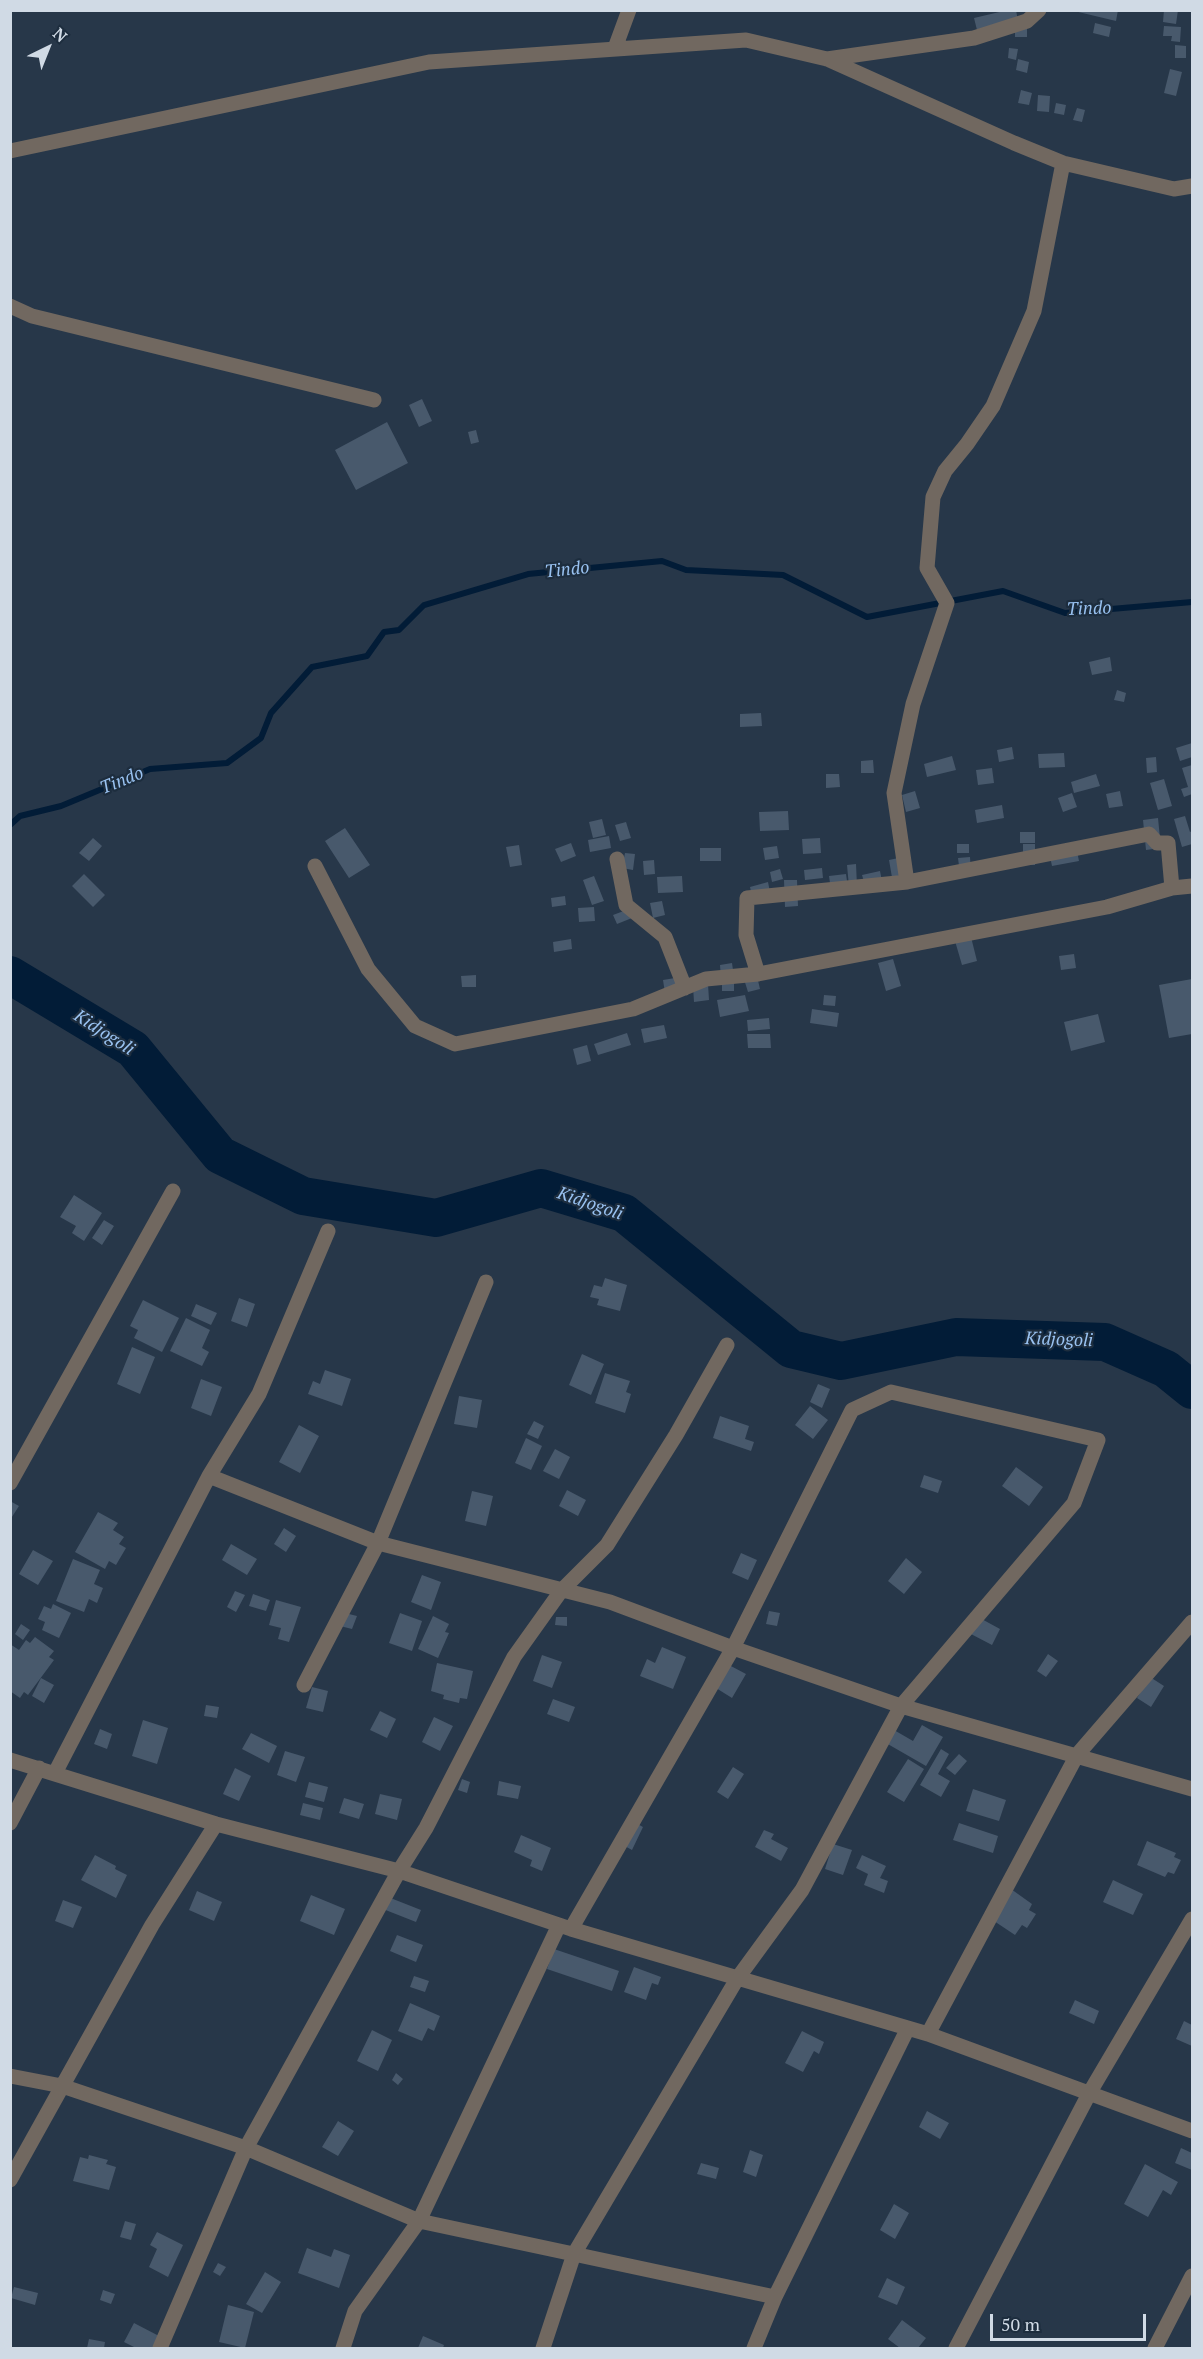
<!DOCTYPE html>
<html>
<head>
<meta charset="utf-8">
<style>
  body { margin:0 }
  #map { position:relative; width:1203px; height:2359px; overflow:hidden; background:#273749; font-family:"PT Serif",serif }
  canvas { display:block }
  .frame { position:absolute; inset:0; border:12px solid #d0dae5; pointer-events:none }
  .north { position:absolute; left:18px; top:18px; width:60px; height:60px; -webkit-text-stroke:4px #1d2d3e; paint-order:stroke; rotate:43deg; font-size:16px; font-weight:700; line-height:24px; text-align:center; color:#d0dae5 }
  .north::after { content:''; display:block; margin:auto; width:21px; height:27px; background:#d0dae5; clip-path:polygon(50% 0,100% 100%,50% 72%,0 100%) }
  .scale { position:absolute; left:990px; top:2314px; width:156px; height:27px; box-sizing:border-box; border:3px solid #d0dae5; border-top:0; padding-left:8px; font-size:18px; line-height:21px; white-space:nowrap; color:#d0dae5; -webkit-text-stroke:4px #1d2d3e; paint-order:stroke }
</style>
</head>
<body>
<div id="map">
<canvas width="1203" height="2359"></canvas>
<div class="frame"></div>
<div class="north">N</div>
<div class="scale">50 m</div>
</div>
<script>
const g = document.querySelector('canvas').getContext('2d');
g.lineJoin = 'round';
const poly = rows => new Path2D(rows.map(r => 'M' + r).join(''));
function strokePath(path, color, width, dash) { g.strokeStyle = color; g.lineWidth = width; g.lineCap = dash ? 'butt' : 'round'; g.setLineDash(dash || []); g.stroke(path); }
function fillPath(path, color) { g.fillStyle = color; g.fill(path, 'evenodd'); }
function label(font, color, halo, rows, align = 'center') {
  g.font = font + ' "PT Serif",serif'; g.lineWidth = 4.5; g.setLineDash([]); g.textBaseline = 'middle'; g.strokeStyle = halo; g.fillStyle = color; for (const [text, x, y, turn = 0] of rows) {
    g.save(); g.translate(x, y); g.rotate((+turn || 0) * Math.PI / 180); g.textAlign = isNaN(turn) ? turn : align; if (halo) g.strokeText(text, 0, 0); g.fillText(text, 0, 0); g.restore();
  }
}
const stream = poly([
  [10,825,20,816,61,806,150,769,227,763,261,738,271,713,312,667,367,656,384,632,399,630,424,605,528,574,662,561,686,570,783,575,867,617,1003,591,1065,613,1192,602]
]);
const river = poly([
  [10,975,133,1049,220,1155,303,1196,436,1218,541,1188,624,1213,791,1349,841,1361,956,1337,1105,1342,1166,1369,1192,1390]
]);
const building = poly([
  [1008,10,1016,10,1018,21,977,30,974,18],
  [1070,10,1118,10,1116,21],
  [1164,10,1178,10,1176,24,1163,22],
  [1095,23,1111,27,1109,37,1093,33],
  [1164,26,1181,27,1180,42,1171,41,1172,36,1163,36],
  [1015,28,1027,29,1027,37,1015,37],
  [1175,45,1186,46,1186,58,1175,58],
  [1009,48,1018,49,1016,60,1008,58],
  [1018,59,1029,62,1027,73,1016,70],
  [1170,69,1182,72,1176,96,1164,93],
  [1021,90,1032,93,1029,105,1018,103],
  [1038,95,1050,96,1049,112,1037,111],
  [1056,103,1066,105,1064,115,1054,113],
  [1077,108,1085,110,1082,122,1073,120],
  [422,399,432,421,419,427,409,405],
  [387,422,408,463,356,490,335,450],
  [476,430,479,442,471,444,468,432],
  [1110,657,1112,671,1092,675,1089,662],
  [1117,690,1126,693,1124,702,1114,700],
  [761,713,762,726,740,727,740,714],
  [1192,743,1192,757,1180,761,1176,748],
  [1012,747,1014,759,999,762,997,750],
  [1064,753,1065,767,1039,768,1038,754],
  [952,756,956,770,927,777,924,764],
  [1156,757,1157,772,1147,773,1146,758],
  [873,760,874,773,861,773,861,761],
  [1192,765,1192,794,1184,797,1181,789,1188,787,1182,768],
  [992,768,994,783,978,785,976,770],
  [826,774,839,774,840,787,826,788],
  [1096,774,1100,786,1074,793,1071,782],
  [1164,779,1172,806,1158,810,1150,783],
  [915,791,920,808,906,812,902,795],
  [1120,791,1123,806,1109,808,1106,794],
  [1072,793,1077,807,1063,812,1058,798],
  [1002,805,1004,818,977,823,975,810],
  [788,811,789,830,760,831,759,812],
  [1185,816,1190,832,1192,831,1192,844,1182,847,1174,819],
  [1158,818,1161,848,1146,850,1143,820],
  [602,819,606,835,593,838,589,822],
  [626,822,631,838,620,841,615,825],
  [345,828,370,865,349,878,325,841],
  [1020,832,1035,832,1035,843,1020,843],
  [609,836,611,848,590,852,588,840],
  [93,838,102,846,89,861,79,853],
  [820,838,821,853,803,854,802,839],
  [571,843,576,856,561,862,555,849],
  [957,844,969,844,969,853,957,853],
  [1023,844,1035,844,1035,865,1023,865],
  [519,845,522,865,510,867,506,847],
  [777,846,779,858,765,860,763,848],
  [1076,846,1079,861,1052,866,1049,852],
  [700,848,721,848,721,861,700,861],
  [625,853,635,854,633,870,622,868],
  [903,857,908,886,894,889,889,860],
  [970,857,971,873,960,874,958,858],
  [654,860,655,874,644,875,643,861],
  [856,864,857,886,849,887,847,865],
  [822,868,823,878,805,880,804,870],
  [780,869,783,879,772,882,770,872],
  [880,871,882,881,865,885,862,875],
  [84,874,105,895,93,907,72,886],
  [846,874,848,888,831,890,829,876],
  [594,876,604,901,592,905,583,880],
  [682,876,683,892,658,893,657,877],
  [784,880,797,880,798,906,785,907],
  [768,882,771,897,753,901,750,887],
  [565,896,566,905,552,907,551,898],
  [662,901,665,915,653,918,650,903],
  [594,907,595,921,579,922,578,908],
  [629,909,632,918,617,924,613,915],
  [971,937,977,961,962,965,955,941],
  [571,939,572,949,554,952,553,942],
  [1074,954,1076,968,1061,970,1059,956],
  [893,959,901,986,886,991,878,963],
  [732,963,734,977,721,979,720,965],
  [756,972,760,989,748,992,743,976],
  [476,975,476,987,462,987,461,976],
  [681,977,684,990,665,993,663,980],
  [1192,979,1192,1034,1169,1038,1159,985],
  [722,982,734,982,734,991,722,991],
  [708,984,709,1000,694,1002,693,986],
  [745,995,749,1011,720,1017,717,1000],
  [824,995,836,996,835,1006,823,1005],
  [812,1009,839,1013,837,1027,810,1023],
  [1098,1014,1105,1042,1071,1051,1064,1022],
  [769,1018,770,1029,748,1031,747,1020],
  [664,1025,667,1038,644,1043,641,1029],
  [627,1033,631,1045,598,1055,594,1044],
  [747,1034,770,1034,771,1048,748,1048],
  [587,1045,591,1061,577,1065,573,1049],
  [74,1195,102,1213,84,1241,72,1233,76,1226,60,1217],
  [104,1220,114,1226,102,1245,92,1238],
  [605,1278,627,1285,620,1311,597,1305,599,1299,590,1297,594,1285,602,1287],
  [239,1298,255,1304,247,1327,231,1321],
  [143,1300,179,1318,162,1352,134,1338,138,1330,130,1326],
  [196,1304,217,1313,211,1325,191,1316],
  [186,1318,210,1330,202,1348,209,1352,202,1366,170,1351],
  [132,1347,155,1357,140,1394,117,1384],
  [582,1354,604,1364,591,1395,569,1385],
  [325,1370,351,1379,342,1406,308,1394,313,1381,320,1384],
  [605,1373,630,1381,626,1392,631,1394,625,1413,595,1403],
  [201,1379,222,1387,211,1416,191,1408],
  [818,1384,830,1389,822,1408,810,1402],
  [459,1396,482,1400,477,1428,454,1424],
  [810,1406,828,1420,813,1439,795,1425],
  [720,1416,749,1426,745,1439,754,1442,751,1451,713,1438],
  [534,1421,544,1426,538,1439,527,1434],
  [299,1425,319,1436,300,1473,279,1462],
  [526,1438,542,1446,531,1470,515,1463],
  [555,1449,570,1457,559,1479,543,1471],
  [1016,1467,1043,1487,1029,1506,1002,1486],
  [924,1475,942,1481,938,1493,920,1487],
  [567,1490,586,1500,578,1516,559,1506],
  [472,1491,493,1496,486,1526,465,1521],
  [10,1501,19,1506,10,1520],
  [98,1512,118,1523,113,1530,124,1537,119,1544,126,1548,116,1565,109,1561,105,1569,75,1552],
  [284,1528,296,1536,286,1552,274,1544],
  [231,1544,257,1559,247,1575,222,1560],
  [33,1550,53,1561,38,1585,19,1574],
  [741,1553,757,1560,748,1580,732,1573],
  [906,1558,922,1572,904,1594,888,1581],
  [73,1559,100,1570,94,1584,103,1588,97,1603,89,1599,84,1612,56,1601],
  [422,1575,441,1582,431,1610,411,1602],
  [235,1591,245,1595,236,1612,227,1607],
  [253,1594,270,1600,266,1611,249,1606],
  [276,1600,301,1607,289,1642,278,1639,281,1628,269,1625],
  [53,1604,71,1613,59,1638,42,1630,45,1622,38,1619,44,1606,51,1609],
  [769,1611,780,1613,777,1626,766,1624],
  [345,1613,357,1616,352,1629,340,1626],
  [400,1613,422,1621,412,1651,389,1643],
  [433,1616,449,1624,445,1632,449,1633,438,1658,418,1649],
  [556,1617,567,1617,567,1626,555,1625],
  [978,1617,1000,1629,992,1645,969,1633],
  [21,1624,30,1630,23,1640,15,1634],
  [35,1637,54,1651,49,1657,54,1660,28,1695,24,1692,20,1698,10,1691,10,1644,19,1650,26,1640,30,1643],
  [662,1647,686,1657,673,1689,640,1676,647,1659,655,1663],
  [1048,1654,1058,1661,1046,1677,1037,1671],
  [542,1655,562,1662,552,1688,533,1681],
  [437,1663,473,1671,467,1699,460,1698,459,1703,443,1699,444,1695,431,1691],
  [729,1665,746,1674,732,1698,716,1688],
  [1150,1677,1164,1686,1151,1707,1137,1698],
  [41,1678,54,1685,44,1703,32,1696],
  [312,1687,328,1691,323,1712,306,1708],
  [553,1699,575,1707,569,1722,547,1714],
  [206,1705,219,1707,217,1718,204,1716],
  [380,1711,396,1719,387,1738,370,1730],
  [434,1717,453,1726,440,1751,422,1742],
  [143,1720,168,1728,157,1764,132,1756],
  [922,1725,943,1737,926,1766,886,1743,894,1730,913,1741],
  [100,1729,112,1734,107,1749,94,1744],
  [251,1733,277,1746,269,1763,242,1749],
  [941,1749,949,1754,938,1774,950,1781,941,1797,920,1785],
  [285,1751,305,1757,296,1782,277,1775],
  [959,1754,967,1761,955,1775,946,1768],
  [908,1759,924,1769,904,1802,887,1792],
  [733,1767,744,1774,728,1799,717,1792],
  [235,1768,251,1776,239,1801,223,1794],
  [462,1779,470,1782,467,1793,458,1790],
  [499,1781,521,1786,518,1799,497,1795],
  [309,1782,328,1787,324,1802,305,1797],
  [973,1789,1006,1800,999,1821,966,1811],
  [380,1794,402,1799,397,1820,375,1814],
  [344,1798,364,1804,359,1819,339,1813],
  [303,1803,323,1808,320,1820,300,1815],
  [632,1821,643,1827,632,1850,621,1844],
  [959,1823,998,1836,993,1853,953,1840],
  [764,1830,774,1834,771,1839,788,1848,781,1861,755,1847],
  [521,1835,551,1848,542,1871,530,1866,532,1860,514,1852],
  [1147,1841,1176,1853,1174,1857,1181,1860,1174,1874,1168,1872,1165,1877,1137,1865],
  [833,1844,852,1850,843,1875,825,1869],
  [95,1855,116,1866,115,1869,127,1875,116,1898,81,1880],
  [862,1855,886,1866,880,1878,888,1881,884,1893,864,1885,868,1874,856,1868],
  [1113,1880,1143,1894,1133,1915,1103,1902],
  [1011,1889,1032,1904,1029,1910,1036,1914,1027,1928,1022,1925,1015,1935,991,1919],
  [197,1891,222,1902,214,1921,189,1910],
  [311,1895,345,1909,334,1935,300,1921],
  [388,1897,421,1910,416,1922,383,1909],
  [63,1900,82,1907,73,1928,55,1921],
  [397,1935,423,1945,416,1962,390,1951],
  [554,1949,619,1971,612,1991,547,1969],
  [634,1967,661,1977,658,1985,652,1983,646,2000,624,1992],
  [414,1976,429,1981,425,1992,410,1987],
  [1075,2000,1099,2011,1094,2024,1069,2013],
  [410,2003,440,2016,434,2031,428,2028,422,2041,398,2031],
  [1184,2021,1192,2025,1192,2046,1176,2039],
  [372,2030,392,2040,378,2071,357,2061],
  [802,2031,824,2042,819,2054,814,2051,803,2072,785,2063],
  [396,2073,403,2079,398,2085,392,2080],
  [927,2111,949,2123,940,2139,919,2127],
  [338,2121,354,2131,338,2156,322,2147],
  [1181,2148,1192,2153,1192,2170,1175,2163],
  [750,2150,763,2155,756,2177,743,2172],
  [89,2155,108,2160,106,2164,116,2167,109,2190,73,2181,80,2157,88,2159],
  [701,2163,719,2168,716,2179,697,2174],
  [1145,2164,1178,2182,1171,2195,1163,2190,1148,2217,1124,2204],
  [894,2204,909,2213,895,2239,880,2230],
  [125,2221,136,2224,131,2240,120,2237],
  [157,2232,183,2245,168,2277,149,2267,157,2249,150,2245],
  [307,2248,331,2257,334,2249,350,2255,339,2288,298,2273],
  [218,2263,226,2267,220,2276,213,2272],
  [265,2272,281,2282,262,2313,246,2304],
  [887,2278,905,2287,897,2305,878,2297],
  [14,2287,38,2293,35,2305,11,2298],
  [103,2290,115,2294,111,2304,100,2300],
  [228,2305,254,2312,245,2348,219,2342],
  [902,2320,926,2338,918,2348,900,2348,888,2339],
  [134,2323,159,2336,153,2348,136,2348,124,2342],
  [423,2336,444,2345,443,2348,418,2348],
  [89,2339,105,2342,104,2348,87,2348]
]);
const minor = poly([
  [615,48,629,10],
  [827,59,974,38,1027,21,1039,10],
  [10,151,429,62,746,40,827,59,1014,143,1063,163,1174,189,1192,186],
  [10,306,32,316,374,400],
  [617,859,626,905,665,937,685,988],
  [315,866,368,969,415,1026,455,1044,633,1009,706,979,758,974,1107,907,1172,888,1192,886],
  [907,882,894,793,913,704,947,603,927,568,933,497,945,471,967,444,993,406,1034,311,1063,163],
  [758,974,746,935,747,898,907,882,1149,834,1157,843,1168,843,1172,888],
  [209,1476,378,1543,610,1602,733,1648,901,1706,1192,1789],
  [10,1483,173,1191],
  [304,1685,378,1543,486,1282],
  [10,1760,216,1824,399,1871,571,1929,928,2034,1192,2131],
  [55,1773,209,1476,259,1394,328,1231],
  [10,1823,39,1768],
  [928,2034,1077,1755,1192,1622],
  [10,2076,62,2086,246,2148,419,2221,775,2297],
  [10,2180,152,1925,216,1824],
  [160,2348,246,2148,399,1871,426,1828,514,1657,561,1591,607,1545,676,1435,727,1345],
  [343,2348,355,2311,419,2221,559,1925],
  [543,2348,574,2254,737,1979,802,1890,901,1706,1074,1503,1098,1440,891,1392,852,1410,733,1648,571,1929],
  [754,2348,775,2297,908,2028],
  [956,2348,1090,2092,1192,1919],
  [1155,2348,1192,2276]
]);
const waterNames = [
  ["Tindo",567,570,-6],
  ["Tindo",1089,609,-2],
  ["Tindo",122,781,-22],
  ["Kidjogoli",104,1033,33],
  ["Kidjogoli",590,1204,19],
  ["Kidjogoli",1059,1340,2]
];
strokePath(stream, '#021c37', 6);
strokePath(river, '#021c37', 38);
fillPath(building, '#48596c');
strokePath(minor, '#716860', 15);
label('italic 18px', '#99c2f1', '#1d2d3e', waterNames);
</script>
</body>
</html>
